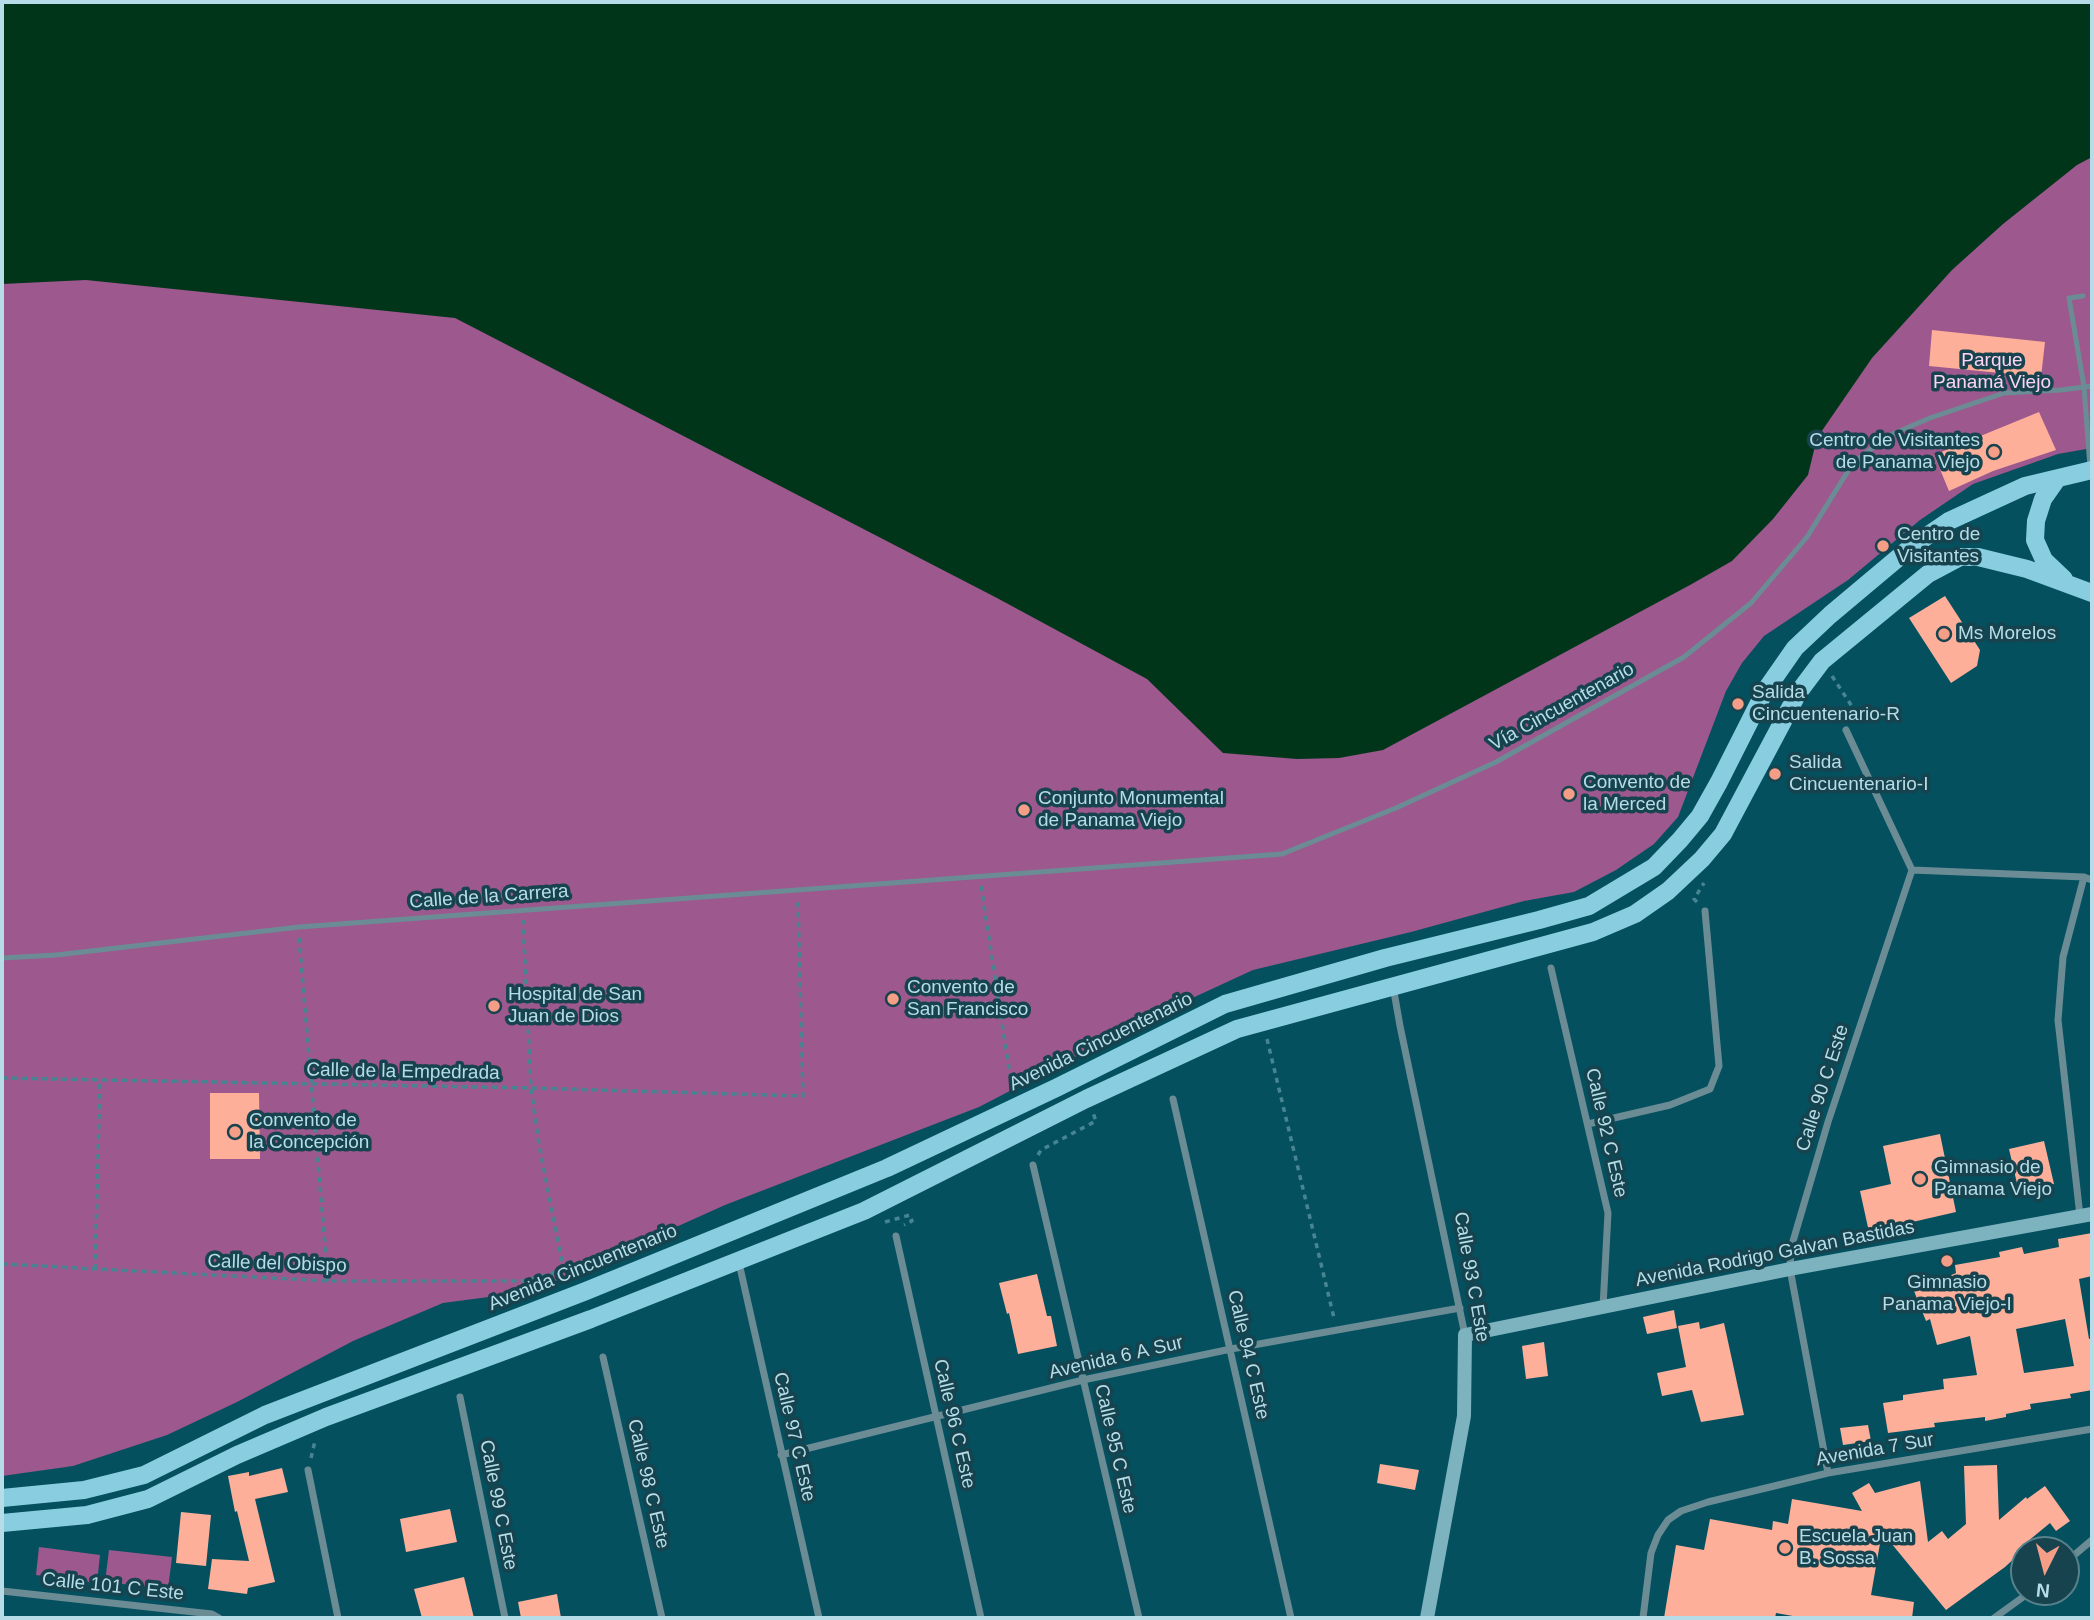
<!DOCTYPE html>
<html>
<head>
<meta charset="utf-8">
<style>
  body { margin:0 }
  #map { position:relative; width:2094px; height:1620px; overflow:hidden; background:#04505f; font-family:Helvetica,sans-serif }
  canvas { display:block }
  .frame { position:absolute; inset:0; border:4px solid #b6dde7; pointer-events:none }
  .north { position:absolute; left:2010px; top:1536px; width:70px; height:70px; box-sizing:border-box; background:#16434e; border:2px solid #56818b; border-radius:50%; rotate:186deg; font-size:19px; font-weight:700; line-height:28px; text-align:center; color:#b6dde7 }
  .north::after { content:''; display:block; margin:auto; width:24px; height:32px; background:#f49e87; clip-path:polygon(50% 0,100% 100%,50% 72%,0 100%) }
</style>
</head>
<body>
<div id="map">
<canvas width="2094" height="1620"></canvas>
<div class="frame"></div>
<div class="north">N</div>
</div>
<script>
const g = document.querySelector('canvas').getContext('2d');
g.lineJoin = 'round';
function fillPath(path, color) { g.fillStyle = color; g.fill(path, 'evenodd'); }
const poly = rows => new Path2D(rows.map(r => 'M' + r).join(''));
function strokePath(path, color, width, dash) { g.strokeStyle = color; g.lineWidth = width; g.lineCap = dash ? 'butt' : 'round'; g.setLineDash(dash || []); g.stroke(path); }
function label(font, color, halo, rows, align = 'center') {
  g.font = font + ' Helvetica,sans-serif'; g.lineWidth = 7; g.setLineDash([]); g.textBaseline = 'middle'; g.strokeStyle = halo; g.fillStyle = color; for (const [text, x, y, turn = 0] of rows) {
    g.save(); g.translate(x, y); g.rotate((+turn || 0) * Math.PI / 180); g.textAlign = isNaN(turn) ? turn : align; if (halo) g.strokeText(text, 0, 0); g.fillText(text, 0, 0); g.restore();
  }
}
const green = poly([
  [2,2,2092,2,2092,448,2058,454,1973,484,1920,520,1848,580,1764,636,1742,663,1726,691,1678,817,1654,844,1616,870,1574,892,1524,901,1411,932,1253,970,1162,1012,979,1107,725,1205,534,1291,443,1303,353,1341,237,1402,167,1435,73,1466,2,1476],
  [39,1547,100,1555,97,1583,36,1575],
  [109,1550,172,1557,168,1589,105,1582]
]);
const water = poly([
  [2,2,2092,2,2092,157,2077,165,2003,224,1952,270,1872,358,1817,438,1808,475,1773,519,1732,561,1690,585,1383,750,1339,758,1297,759,1223,753,1147,679,997,598,455,318,86,280,2,284]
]);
const building = poly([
  [1932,330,2045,342,2041,377,1929,366],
  [2039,412,2056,450,1993,471,1949,491,1934,455],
  [1945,596,1980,650,1977,666,1951,683,1909,618],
  [210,1093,259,1093,260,1159,210,1159],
  [1940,1134,1956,1212,1869,1232,1860,1191,1891,1184,1883,1146],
  [2044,1141,2054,1184,2019,1192,2009,1149],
  [2092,1233,2092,1276,2079,1279,2089,1339,2092,1338,2092,1390,2070,1394,2071,1398,2030,1404,2031,1409,2006,1414,2006,1417,1985,1421,1985,1417,1934,1423,1935,1427,1888,1433,1883,1403,1903,1400,1903,1395,1944,1389,1943,1379,1977,1375,1970,1336,1937,1345,1930,1319,1926,1321,1914,1291,1956,1273,1955,1265,2000,1257,1999,1252,2022,1247,2024,1254,2059,1247,2058,1239],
  [2065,1319,2074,1366,2024,1373,2016,1329],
  [1037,1274,1047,1316,1051,1316,1057,1346,1018,1354,1009,1313,1007,1314,999,1283],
  [1674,1310,1677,1328,1647,1334,1643,1317],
  [1699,1322,1700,1329,1724,1323,1744,1415,1701,1422,1692,1390,1662,1396,1657,1373,1686,1367,1678,1326],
  [1544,1342,1548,1376,1526,1379,1522,1346],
  [1868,1425,1871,1441,1843,1445,1840,1428],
  [1380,1464,1419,1470,1415,1490,1377,1483],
  [1997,1465,1999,1520,2026,1497,2027,1499,2045,1486,2070,1521,2056,1531,2050,1523,2027,1542,2029,1545,2005,1567,1946,1610,1882,1532,1871,1595,1914,1602,1912,1618,1804,1618,1776,1613,1775,1618,1664,1618,1676,1545,1704,1550,1710,1519,1772,1530,1773,1521,1788,1524,1792,1499,1862,1511,1852,1493,1869,1483,1875,1493,1920,1481,1928,1542,1942,1531,1948,1539,1966,1524,1964,1466],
  [282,1468,288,1492,255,1499,275,1582,248,1588,247,1594,208,1589,212,1559,249,1561,237,1511,235,1512,228,1476,249,1472,249,1476],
  [450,1509,457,1542,406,1552,400,1519],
  [181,1512,211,1515,206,1566,176,1563],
  [464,1577,474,1618,422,1618,414,1589],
  [557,1594,561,1618,521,1618,518,1602]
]);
const path = poly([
  [1832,676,1853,708,1850,718],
  [981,886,1010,1075],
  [1697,902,1694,899,1704,883],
  [299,938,328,1281],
  [1267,1039,1334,1318],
  [2,1078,531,1088,803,1096,798,902],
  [1038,1155,1041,1150,1096,1121,1093,1113],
  [885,1222,910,1215,912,1221,904,1225],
  [2,1264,328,1281,522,1281,551,1274,563,1267,539,1144,531,1088,523,920],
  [95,1269,100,1081],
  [311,1458,315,1441]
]);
const lane = poly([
  [2083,296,2069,298,2084,387,2090,467],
  [2,958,56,955,299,927,1282,854,1396,808,1496,762,1684,657,1751,603,1807,537,1853,463,1888,436,1930,418,2004,393,2061,390,2092,386]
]);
const street = poly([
  [1912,870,2084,877,2092,880],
  [1551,968,1608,1213,1603,1307],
  [1393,986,1400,1026,1465,1335],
  [1173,1099,1291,1618],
  [1588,1124,1670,1105,1710,1089,1719,1066,1705,911],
  [1033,1165,1139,1618],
  [2080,1216,2058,1020,2063,957,2084,877],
  [896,1236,981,1618],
  [739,1263,819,1618],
  [603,1357,662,1618],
  [460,1397,505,1618],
  [781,1455,1083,1380,1231,1349,1460,1308],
  [308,1470,338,1618],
  [1828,1473,1790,1269,1791,1248,1828,1122,1912,870,1846,730],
  [2066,1562,2092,1540],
  [2,1591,212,1614,219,1618],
  [1643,1618,1651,1553,1658,1535,1668,1520,1681,1511,1708,1502,1828,1473,2092,1429],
  [1994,1618,2030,1592]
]);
const secondary = poly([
  [1427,1618,1464,1416,1465,1335,1790,1269,2092,1214]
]);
const primary = poly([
  [2057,479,2043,499,2036,521,2035,540,2044,560,2064,579],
  [2,1498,84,1490,144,1475,265,1415,586,1291,887,1168,1056,1088,1225,1004,1385,958,1539,920,1589,906,1654,867,1680,840,1700,816,1719,782,1765,691,1795,648,1830,615,1911,547,1949,521,2025,486,2092,470],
  [2,1523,87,1515,148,1499,237,1455,326,1417,591,1319,864,1211,1086,1099,1237,1029,1593,932,1635,914,1668,891,1702,859,1723,834,1798,693,1822,661,1928,574,1960,557,1978,557,2027,569,2092,593]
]);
const markers = [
  [1994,452,7,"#f49e87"],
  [1883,546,7,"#f49e87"],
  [1944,634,7,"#f49e87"],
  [1738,704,7,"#f49e87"],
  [1775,774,7,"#f49e87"],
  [1569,794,7,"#f49e87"],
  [1024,810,7,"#f49e87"],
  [893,999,7,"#f49e87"],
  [494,1006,7,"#f49e87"],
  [235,1132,7,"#f49e87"],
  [1920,1179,7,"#f49e87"],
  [1947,1261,7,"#f49e87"],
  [1785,1548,7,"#f49e87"]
];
const parkNames = [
  ["Parque",1992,361],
  ["Panamá Viejo",1992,383]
];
const poiNames = [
  ["Centro de Visitantes",1980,441,"right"],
  ["de Panama Viejo",1980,463,"right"],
  ["Centro de",1897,535],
  ["Visitantes",1897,557],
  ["Ms Morelos",1958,634],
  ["Salida",1752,693],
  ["Cincuentenario-R",1752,715],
  ["Salida",1789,763],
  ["Cincuentenario-I",1789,785],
  ["Convento de",1583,783],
  ["la Merced",1583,805],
  ["Conjunto Monumental",1038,799],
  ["de Panama Viejo",1038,821],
  ["Convento de",907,988],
  ["San Francisco",907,1010],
  ["Hospital de San",508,995],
  ["Juan de Dios",508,1017],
  ["Convento de",249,1121],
  ["la Concepción",249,1143],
  ["Gimnasio de",1934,1168],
  ["Panama Viejo",1934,1190],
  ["Gimnasio",1947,1283,"center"],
  ["Panama Viejo-I",1947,1305,"center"],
  ["Escuela Juan",1799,1537],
  ["B. Sossa",1799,1559]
];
const streetNames = [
  ["Vía Cincuentenario",1562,707,-29],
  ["Calle de la Carrera",489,897,-4],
  ["Avenida Cincuentenario",1101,1042,-26],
  ["Calle de la Empedrada",403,1072,1],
  ["Calle 90 C Este",1823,1088,-72],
  ["Calle 92 C Este",1606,1133,77],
  ["Avenida Rodrigo Galvan Bastidas",1775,1254,-11],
  ["Calle del Obispo",277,1264,2],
  ["Avenida Cincuentenario",583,1268,-22],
  ["Calle 93 C Este",1471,1277,80],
  ["Calle 94 C Este",1248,1355,77],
  ["Avenida 6 A Sur",1116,1358,-13],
  ["Calle 96 C Este",954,1424,77],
  ["Calle 97 C Este",794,1437,77],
  ["Calle 95 C Este",1115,1449,77],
  ["Avenida 7 Sur",1875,1450,-10],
  ["Calle 98 C Este",648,1484,77],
  ["Calle 99 C Este",498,1505,79],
  ["Calle 101 C Este",113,1587,6]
];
fillPath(green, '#9d588e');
fillPath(water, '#00351a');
fillPath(building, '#fdaf9a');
strokePath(path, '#478592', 3.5, [5, 5]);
strokePath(lane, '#6b8c94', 5);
strokePath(street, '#6b8c94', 7);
strokePath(secondary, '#7db2bf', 14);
strokePath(primary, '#89cee0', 18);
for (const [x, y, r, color] of markers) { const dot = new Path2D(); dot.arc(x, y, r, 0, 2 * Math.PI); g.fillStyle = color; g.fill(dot); strokePath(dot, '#16434e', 2.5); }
label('19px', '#fdd4f3', '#16434e', parkNames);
label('19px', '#b6dde7', '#16434e', poiNames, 'left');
label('19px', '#b6dde7', '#16434e', streetNames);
</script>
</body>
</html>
